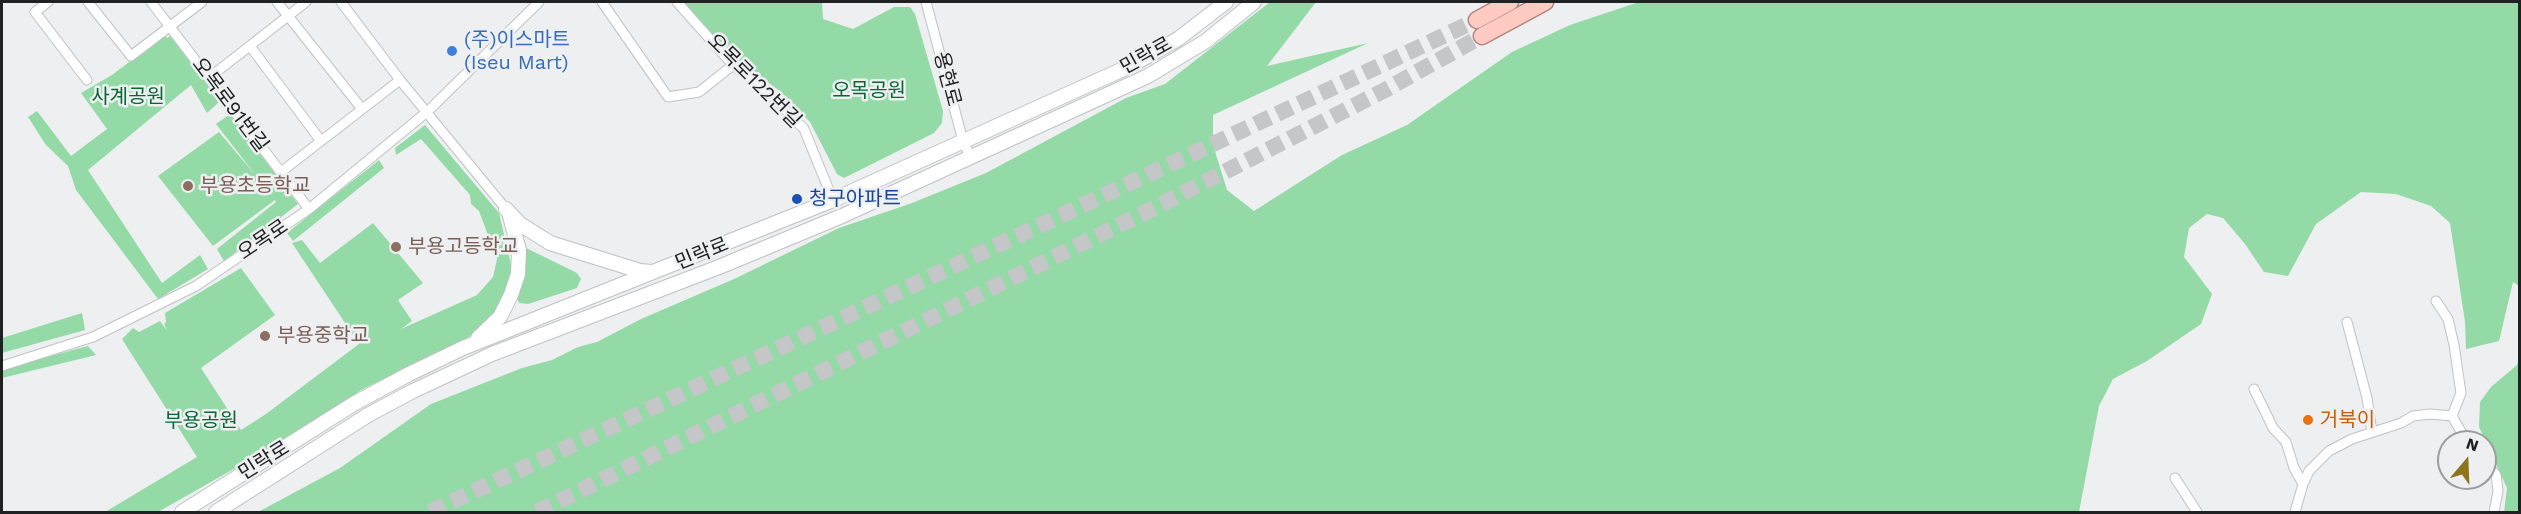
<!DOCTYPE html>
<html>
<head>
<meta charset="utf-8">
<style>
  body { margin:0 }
  #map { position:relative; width:2521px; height:514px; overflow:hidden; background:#edeff1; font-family:"Work Sans",sans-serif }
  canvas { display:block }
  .frame { position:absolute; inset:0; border:3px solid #202122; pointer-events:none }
  .north { position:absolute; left:2437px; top:430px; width:60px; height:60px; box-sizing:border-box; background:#edeff1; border:2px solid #9b9d9e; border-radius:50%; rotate:19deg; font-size:16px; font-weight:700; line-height:24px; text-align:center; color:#202122 }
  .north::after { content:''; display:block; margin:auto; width:21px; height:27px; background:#8e751a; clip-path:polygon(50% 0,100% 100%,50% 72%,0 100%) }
</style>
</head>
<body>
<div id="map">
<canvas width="2521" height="514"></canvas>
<div class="frame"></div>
<div class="north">N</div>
</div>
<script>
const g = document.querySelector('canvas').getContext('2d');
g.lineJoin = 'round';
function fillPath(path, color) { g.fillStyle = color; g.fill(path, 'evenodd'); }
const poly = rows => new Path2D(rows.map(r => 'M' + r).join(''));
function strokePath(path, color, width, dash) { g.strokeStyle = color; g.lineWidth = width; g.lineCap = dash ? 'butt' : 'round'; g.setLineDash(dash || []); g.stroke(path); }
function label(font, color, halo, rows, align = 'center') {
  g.font = font + ' "Work Sans","Noto Sans KR",sans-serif'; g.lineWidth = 5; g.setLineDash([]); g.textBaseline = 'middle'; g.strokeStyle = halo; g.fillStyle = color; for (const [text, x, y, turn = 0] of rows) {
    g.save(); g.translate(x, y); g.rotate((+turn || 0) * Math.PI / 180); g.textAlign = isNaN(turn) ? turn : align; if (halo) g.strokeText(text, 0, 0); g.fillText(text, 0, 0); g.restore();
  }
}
const green = poly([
  [677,2,822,2,823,19,853,29,894,7,910,7,915,14,943,111,942,123,934,133,844,178,837,174,810,122,781,92,725,50],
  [1270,2,1316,2,1267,66,1368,43,1213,115,1213,145,1227,190,1254,211,1342,155,1407,125,1512,52,1570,25,1639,2,2519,2,2519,286,2513,282,2499,341,2466,349,2465,322,2450,223,2431,206,2396,194,2361,192,2316,224,2288,276,2264,272,2245,244,2223,218,2207,214,2189,228,2184,257,2212,294,2201,324,2147,361,2113,379,2099,406,2079,512,258,512,340,468,431,404,522,368,552,360,578,347,597,342,641,319,734,279,839,228,912,203,986,173,1126,98,1165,84],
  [165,35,167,38,170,36,220,101,207,113,191,85,88,170,162,283,200,255,208,269,158,299,76,190,68,166,46,145,28,117,37,111,71,156,107,129,81,93,112,75],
  [230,114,298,204,224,261,217,249,276,202,275,200,213,246,158,176,219,132,257,177,216,124],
  [425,125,499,213,512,269,503,301,487,325,467,338,363,389,283,441,158,512,105,512,197,457,122,339,133,328,139,332,160,321,167,331,164,324,166,322,165,313,241,268,275,315,201,368,241,430,266,414,359,344,292,243,302,240,320,263,373,223,423,283,398,300,412,321,401,329,477,295,493,277,497,259,479,211,471,204,470,195,421,139,396,155,395,148],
  [379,160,384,168,293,241,287,233],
  [522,246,577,273,581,279,577,288,528,304,519,303,516,294],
  [82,313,85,330,2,353,2,338],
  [88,346,96,355,2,378,2,369],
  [2519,358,2519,512,2504,512,2507,488,2479,427,2480,402,2491,387,2517,365]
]);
const trunkTunnel = poly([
  [430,512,1477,20],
  [537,512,1152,209,1385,90,1482,36]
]);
const minor = poly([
  [48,2,35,12,87,80],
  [88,2,131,56,202,2],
  [151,2,309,209],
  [277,2,362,109],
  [341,2,400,80,506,209],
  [602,2,668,97,699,92,733,65],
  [677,2,733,65,772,96,804,129,833,200],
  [926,2,963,141,970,156],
  [250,46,321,141],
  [210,77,306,2],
  [281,172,400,80],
  [2436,301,2448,319,2454,345,2461,393,2452,416],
  [2347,322,2367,398,2372,432],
  [2,366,93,337,196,286,309,209,428,111,539,2],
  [2254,389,2273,428,2286,442,2294,468,2303,484],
  [2452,416,2467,442],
  [2485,463,2496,475,2498,491,2494,512],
  [2175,478,2197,512],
  [2295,512,2303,484,2309,471,2329,451,2352,439,2401,423,2413,416,2430,414,2452,416]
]);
const secondary = poly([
  [506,209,520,224,550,243,640,271,652,272],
  [478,338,500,317,511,295,518,274,519,250,510,216],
  [182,512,355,403,409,374,463,348,833,200,1130,66,1178,39,1226,2],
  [216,512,368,415,413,391,492,354,719,267,842,216,1148,76,1206,41,1254,2]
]);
const trunk = poly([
  [1477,20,1510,2],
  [1482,36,1545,2]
]);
const markers = [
  [452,51,6,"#3f7fe0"],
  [188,186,6,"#8d6e63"],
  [797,199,6,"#1a4fb4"],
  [396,247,6,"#8d6e63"],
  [265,336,6,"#8d6e63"],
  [2308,420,6,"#e8710a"]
];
const shopNames = [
  ["(주)이스마트",464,40],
  ["(Iseu Mart)",464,63]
];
const streetNames = [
  ["민락로",1146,56,-29],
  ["용현로",947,79,75],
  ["오목로122번길",754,81,45],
  ["오목로91번길",230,105,53],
  ["오목로",263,240,-34],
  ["민락로",702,254,-22],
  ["민락로",264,461,-32]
];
const parkNames = [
  ["오목공원",869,91],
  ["사계공원",128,97],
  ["부용공원",201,421]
];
const educationNames = [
  ["부용초등학교",200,186],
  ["부용고등학교",408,247],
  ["부용중학교",277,336]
];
const transitNames = [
  ["청구아파트",809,199]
];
const foodNames = [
  ["거북이",2320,420]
];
fillPath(green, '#93daa7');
strokePath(trunkTunnel, '#c4c6c8', 16, [16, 8]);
strokePath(minor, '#bfc1c3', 11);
strokePath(secondary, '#bfc1c3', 16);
strokePath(trunk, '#b18680', 19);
strokePath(minor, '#fff', 9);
strokePath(secondary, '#fff', 14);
strokePath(trunk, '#ffcac2', 16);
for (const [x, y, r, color] of markers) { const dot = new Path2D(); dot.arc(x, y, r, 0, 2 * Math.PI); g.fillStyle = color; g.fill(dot); strokePath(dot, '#edeff1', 2); }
label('20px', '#366cbe', '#edeff1', shopNames, 'left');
label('20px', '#202122', '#edeff1', streetNames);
label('20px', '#076735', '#edeff1', parkNames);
label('20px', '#785e54', '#edeff1', educationNames, 'left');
label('20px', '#164399', '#edeff1', transitNames, 'left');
label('20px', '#c56008', '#edeff1', foodNames, 'left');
</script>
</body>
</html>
